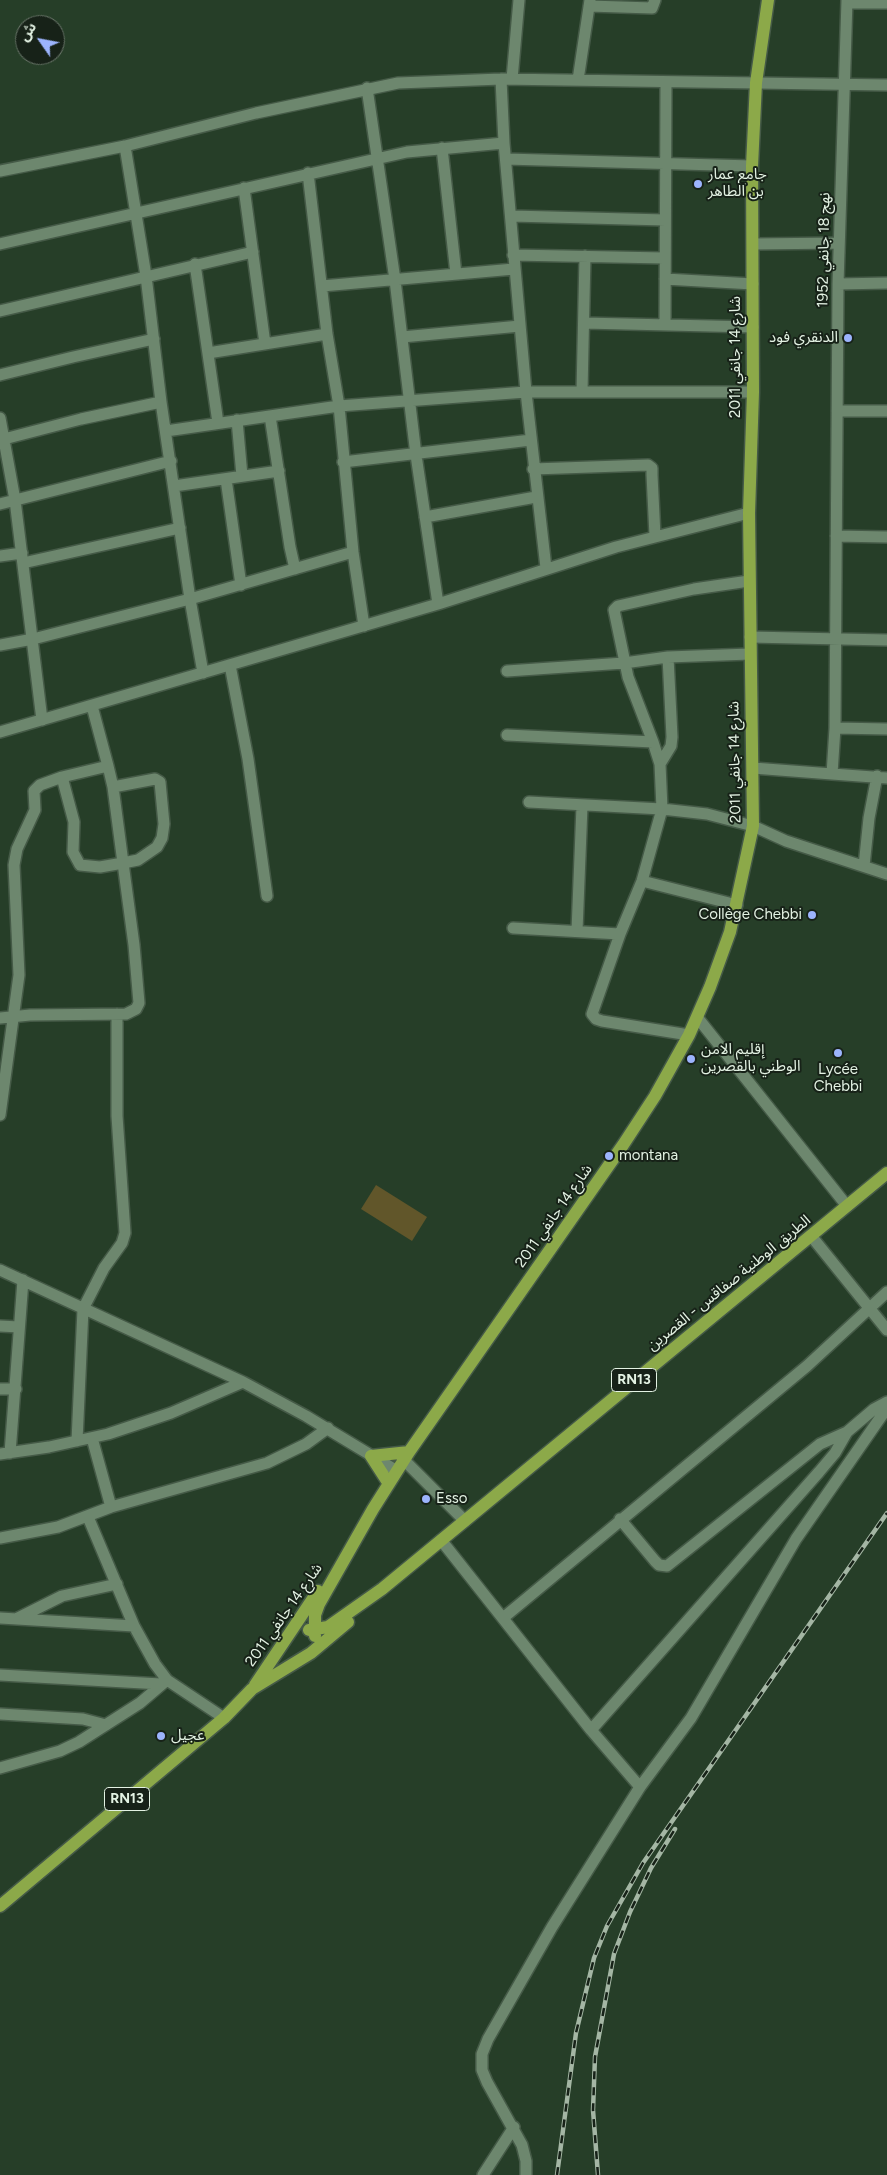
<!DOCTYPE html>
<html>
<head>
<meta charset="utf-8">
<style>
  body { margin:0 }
  #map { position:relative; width:887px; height:2175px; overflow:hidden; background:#263e28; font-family:Figtree,"Noto Sans Arabic",sans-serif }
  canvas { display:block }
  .north { position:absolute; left:15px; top:15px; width:50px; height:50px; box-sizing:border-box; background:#172218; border:1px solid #697569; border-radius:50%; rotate:303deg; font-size:14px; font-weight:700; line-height:20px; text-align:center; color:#e3f2e3 }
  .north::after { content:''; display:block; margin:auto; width:18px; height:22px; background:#9cb4fd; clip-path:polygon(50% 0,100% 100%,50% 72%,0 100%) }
</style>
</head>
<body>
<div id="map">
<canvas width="887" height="2175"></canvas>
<div class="north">ش</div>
</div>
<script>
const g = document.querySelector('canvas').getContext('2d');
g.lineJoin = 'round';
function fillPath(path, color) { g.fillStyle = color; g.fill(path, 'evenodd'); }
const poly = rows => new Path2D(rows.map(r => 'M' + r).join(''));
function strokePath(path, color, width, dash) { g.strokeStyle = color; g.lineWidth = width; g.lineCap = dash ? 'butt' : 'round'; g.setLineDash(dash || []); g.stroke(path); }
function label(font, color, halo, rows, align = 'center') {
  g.font = font + ' Figtree,"Noto Sans Arabic",sans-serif'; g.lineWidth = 4; g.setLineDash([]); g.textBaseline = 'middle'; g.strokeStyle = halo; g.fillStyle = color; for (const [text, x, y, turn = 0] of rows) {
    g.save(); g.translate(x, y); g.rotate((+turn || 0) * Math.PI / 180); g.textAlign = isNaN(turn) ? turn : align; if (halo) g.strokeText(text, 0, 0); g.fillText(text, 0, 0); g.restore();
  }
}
const green = poly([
  [376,1185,427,1217,412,1241,361,1209]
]);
const minor = poly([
  [847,3,887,3],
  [589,6,652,8,655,0],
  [501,79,504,143,526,392,546,568],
  [512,79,519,0],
  [578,80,590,0],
  [367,88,395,280,416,455,438,604],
  [125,146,146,276,161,402,190,599,203,673],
  [442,148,456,274],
  [506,159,752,166],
  [0,171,125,146,256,113,398,83,501,79,887,85],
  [308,173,327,334,339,406,353,552,364,626],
  [244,188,265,344],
  [512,216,665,220],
  [0,244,407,152,504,143],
  [753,244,839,243],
  [513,255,664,258],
  [195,264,218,423],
  [665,279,753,284],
  [838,284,887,283],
  [322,286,514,269],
  [0,311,253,252],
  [584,323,753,327],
  [665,325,666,82],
  [402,337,520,326],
  [208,353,327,334],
  [0,375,73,357,154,339],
  [582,392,585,256],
  [837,411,887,411],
  [270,416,290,547,295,569],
  [0,418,15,500,42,720],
  [237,420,242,476],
  [166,431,339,406,526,392,753,392],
  [4,439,81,419,161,402],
  [343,462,531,440],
  [533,469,648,465,652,468,652,475,655,536],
  [226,479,241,585],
  [174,486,279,471],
  [0,504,171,461],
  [425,517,536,497],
  [836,536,887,537],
  [0,556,22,553],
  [23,563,180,528],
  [750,637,887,640],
  [0,645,33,639,190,599,353,552],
  [230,665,248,759,267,896],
  [507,671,624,663,668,657,750,654],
  [92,706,108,766,62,777,74,822,73,852,80,865,100,867,123,863,113,787,108,766],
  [835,728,887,729],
  [0,732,438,604,616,547,749,513],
  [507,735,653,742],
  [660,764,671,746,672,737,668,657],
  [753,768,832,774,835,728,838,284,847,0],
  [832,774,887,778],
  [529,802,662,809,707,814,753,826,786,841,887,874],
  [864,866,869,818,877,776],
  [642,881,737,905],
  [513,928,620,934],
  [577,931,582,806],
  [697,1017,847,1206],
  [0,1018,30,1015,126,1014,136,1009,139,1003,134,945,123,863,138,860,157,847,162,838,164,824,160,782,155,779,113,787],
  [689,1035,602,1021,596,1019,592,1014,620,934,642,881,662,809,660,764,653,742,628,677,614,610,618,606,694,589,749,581],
  [0,1115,19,975,14,865,17,849,35,810,34,791,40,785,62,777],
  [812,1237,887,1330],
  [0,1270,243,1382,306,1416,397,1471],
  [0,1326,19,1327],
  [0,1389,16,1389],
  [92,1438,111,1507],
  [77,1441,83,1309,104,1268,122,1243,125,1233,117,1116,117,1014],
  [10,1453,23,1280],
  [0,1454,49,1447,108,1434,171,1413,243,1382],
  [404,1460,465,1521],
  [88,1517,134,1626,155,1664,167,1680,224,1718],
  [620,1519,655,1561,659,1565,667,1566,820,1444,847,1432],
  [0,1538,58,1527,111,1507,267,1463,306,1444,328,1428],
  [441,1540,591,1730,640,1787],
  [0,1618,134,1626],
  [18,1618,62,1596,117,1584],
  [503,1618,807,1366,887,1292],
  [0,1675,161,1684],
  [0,1714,83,1719,106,1725],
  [591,1730,819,1472,835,1453,847,1432,874,1409,887,1402],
  [0,1768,60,1751,79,1742,140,1703,167,1680],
  [483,2175,514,2127],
  [526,2175,526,2161,522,2145,487,2082,482,2070,482,2054,488,2039,552,1927,640,1787,691,1718,796,1539,887,1408]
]);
const major = poly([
  [389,1484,371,1456,409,1452],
  [309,1630,328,1627,382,1589,887,1173],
  [315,1636,315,1615,319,1604,373,1509,409,1452,623,1145,655,1096,689,1035,710,987,730,932,753,826,749,513,753,392,752,166,756,83,768,0],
  [255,1685,318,1591],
  [0,1906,224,1718,252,1689,311,1653,348,1622]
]);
const rail = poly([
  [557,2175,576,2033,594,1958,607,1926,643,1863,887,1513],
  [598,2175,593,2110,595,2057,614,1954,630,1912,651,1868,675,1829]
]);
const markers = [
  [698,184,5,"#9cb4fd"],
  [848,338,5,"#9cb4fd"],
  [812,915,5,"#9cb4fd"],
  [838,1053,5,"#9cb4fd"],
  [691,1059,5,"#9cb4fd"],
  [609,1156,5,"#9cb4fd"],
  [426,1499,5,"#9cb4fd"],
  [161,1736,5,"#9cb4fd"]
];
const shields = [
  [634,1380,45],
  [127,1799,45]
];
const shieldNames = [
  ["RN13",634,1380],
  ["RN13",127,1799]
];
const poiNames = [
  ["جامع عمار",708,175],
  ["بن الطاهر",708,192],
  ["الدنقري فود",838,338,"right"],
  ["Collège Chebbi",802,915,"right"],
  ["إقليم الامن",701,1050],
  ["الوطني بالقصرين",701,1067],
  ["Lycée",838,1070,"center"],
  ["Chebbi",838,1087,"center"],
  ["montana",619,1156],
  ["Esso",436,1499],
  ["عجيل",171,1736]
];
const streetNames = [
  ["نهج 18 جانفي 1952",824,250,-89],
  ["شارع 14 جانفي 2011",736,357,-90],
  ["شارع 14 جانفي 2011",735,762,-91],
  ["شارع 14 جانفي 2011",554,1216,-55],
  ["الطريق الوطنية صفاقس - القصرين",729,1283,-39],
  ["شارع 14 جانفي 2011",284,1615,-55]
];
fillPath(green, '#61562a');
strokePath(minor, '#455a47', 14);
strokePath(major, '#455a47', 15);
strokePath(minor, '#6d876e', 11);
strokePath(major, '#8ca949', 12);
strokePath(rail, '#a4b6a4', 4.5);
strokePath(rail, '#172218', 2.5, [8]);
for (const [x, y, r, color] of markers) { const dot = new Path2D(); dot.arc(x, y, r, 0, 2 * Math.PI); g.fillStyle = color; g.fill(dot); strokePath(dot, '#172218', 2); }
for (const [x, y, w] of shields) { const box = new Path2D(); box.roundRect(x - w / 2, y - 11.5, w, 23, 4); g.fillStyle = '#172218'; g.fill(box); strokePath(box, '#e3f2e3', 1); }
label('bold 14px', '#e3f2e3', null, shieldNames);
label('15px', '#e3f2e3', '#172218', poiNames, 'left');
label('15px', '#e3f2e3', '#172218', streetNames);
</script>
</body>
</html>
